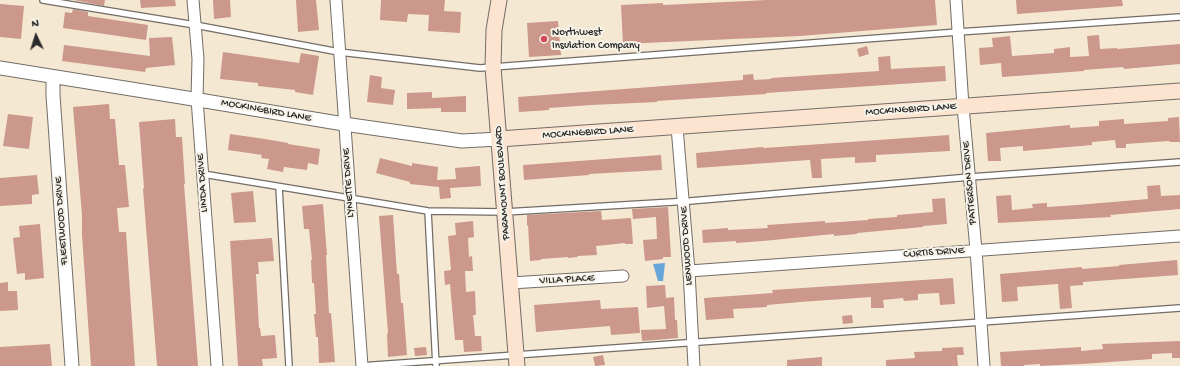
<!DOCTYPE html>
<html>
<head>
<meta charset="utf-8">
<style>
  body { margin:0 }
  #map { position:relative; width:1180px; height:366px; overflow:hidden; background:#f5e8d3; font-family:"Gochi Hand",sans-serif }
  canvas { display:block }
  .north { position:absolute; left:16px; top:16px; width:40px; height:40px; -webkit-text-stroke:3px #f7f3e8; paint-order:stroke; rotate:356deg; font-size:11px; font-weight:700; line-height:16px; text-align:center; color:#2b2b2b }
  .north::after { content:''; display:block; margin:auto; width:14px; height:18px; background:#2b2b2b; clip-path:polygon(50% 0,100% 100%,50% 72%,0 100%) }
</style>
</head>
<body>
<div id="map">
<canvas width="1180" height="366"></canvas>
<div class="north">N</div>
</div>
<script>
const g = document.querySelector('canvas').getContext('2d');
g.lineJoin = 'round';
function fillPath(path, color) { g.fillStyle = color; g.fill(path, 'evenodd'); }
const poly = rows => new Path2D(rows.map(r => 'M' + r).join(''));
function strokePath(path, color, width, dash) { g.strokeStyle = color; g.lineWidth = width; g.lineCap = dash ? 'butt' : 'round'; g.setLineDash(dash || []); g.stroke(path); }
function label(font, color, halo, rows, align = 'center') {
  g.font = font + ' "Gochi Hand",sans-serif'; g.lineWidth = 4; g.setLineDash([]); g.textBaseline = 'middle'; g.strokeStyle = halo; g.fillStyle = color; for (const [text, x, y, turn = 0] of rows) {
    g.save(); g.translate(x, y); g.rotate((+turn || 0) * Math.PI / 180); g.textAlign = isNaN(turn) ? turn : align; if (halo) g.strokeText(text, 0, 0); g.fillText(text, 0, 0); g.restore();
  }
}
const water = poly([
  [665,263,663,281,658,281,653,264]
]);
const building = poly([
  [74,0,105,0,104,6],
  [140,0,175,0,176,6,141,8],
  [213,0,230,0,231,17,214,19],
  [296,0,316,0,319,30,298,32],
  [381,0,445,0,444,11,461,12,460,33,428,31,429,15,408,14,407,22,380,20],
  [767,0,935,0,937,25,800,36,623,44,621,5,663,3,663,5],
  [1016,0,1122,0,1123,6,1017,14],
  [0,4,24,6,21,39,0,37],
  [73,9,88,12,88,16,148,25,146,40,63,28,65,12,72,13],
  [558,21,561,55,529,57,527,23],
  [1099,35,1100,49,1117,48,1117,49,1180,44,1180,64,1124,69,1123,67,1084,70,1084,71,1002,77,1001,63,980,65,979,48,993,47,992,38,1010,36,1012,56,1054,53,1054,49,1070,47,1070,57,1089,56,1087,36],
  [172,37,175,65,146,68,145,72,62,61,64,45,150,56,149,38],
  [867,46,869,54,859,57,857,49],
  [223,52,299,63,301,53,319,56,313,95,295,92,295,90,258,86,258,83,220,79],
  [890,56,891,69,945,66,946,81,766,93,766,94,657,101,657,102,591,105,549,108,549,110,519,112,518,97,743,80,743,75,753,74,754,80,771,79,771,78,879,71,878,57],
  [370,75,382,77,381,88,395,90,393,105,367,102],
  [432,92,432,98,466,96,466,112,441,112,441,108,407,109,407,93],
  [109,104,110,119,115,119,119,165,125,165,129,207,117,208,119,232,126,232,135,366,91,366,82,235,82,215,73,107],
  [8,114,33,117,29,149,3,146],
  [1179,117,1180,142,1170,142,1169,141,1126,144,1126,148,1116,148,1115,140,1092,142,1092,145,1023,151,1023,146,1000,148,1001,161,988,161,986,133,1070,125,1070,128,1099,126,1099,121,1124,119,1124,124,1168,121,1168,118],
  [175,119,176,137,182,137,185,184,184,184,198,366,157,366,143,189,144,188,139,122],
  [230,134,265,139,288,143,288,144,320,149,318,165,308,163,307,170,284,167,283,172,267,169,269,159,261,158,262,155,228,150],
  [949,135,950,151,876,155,876,162,855,163,855,157,821,159,822,178,812,178,810,160,809,160,697,168,696,153,763,147,764,148],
  [661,155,662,170,589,174,589,175,524,180,523,165],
  [380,158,412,166,412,163,438,167,437,180,456,179,455,168,480,166,481,186,450,188,451,198,440,199,439,187,410,184,410,182,376,173],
  [37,175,39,194,32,195,32,204,0,206,0,178],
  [1160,185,1161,196,1180,195,1180,209,1110,215,1111,217,998,223,996,196,1011,195,1012,210,1033,208,1032,204,1047,203,1047,207,1077,205,1148,199,1147,186],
  [253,191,256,222,234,223,231,193],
  [945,198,947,224,923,226,923,227,857,233,857,234,834,236,834,234,763,241,736,243,736,241,703,243,702,230,728,228,728,230,768,228,767,225,825,221,825,223,868,220,868,219,897,217,897,215,933,212,932,199],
  [323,204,327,255,326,255,329,313,331,313,335,362,319,363,318,337,316,337,314,314,316,314,314,283,312,283,311,260,312,260,309,229,304,229,302,206],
  [668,207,671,257,663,257,663,259,645,261,643,240,657,239,656,217,633,219,632,209],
  [601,211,602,220,631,218,633,244,625,244,625,243,596,246,597,255,577,256,578,257,568,258,568,257,541,259,541,260,530,261,528,225,527,226,527,215],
  [393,215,397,274,399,274,401,303,403,303,407,355,388,357,387,334,388,333,379,216],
  [473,221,474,237,468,238,469,257,472,256,473,271,465,271,466,292,475,291,476,315,473,315,475,336,481,336,482,351,464,352,463,340,455,340,450,284,445,285,444,271,451,270,448,236,456,235,455,223],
  [40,224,44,278,25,280,25,273,17,274,13,238,20,237,19,226],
  [272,238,274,261,258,262,259,274,256,274,259,328,260,328,261,336,275,335,277,358,262,359,263,366,238,366,230,241],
  [1177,260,1178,275,1083,282,1083,285,1070,286,1072,308,1060,309,1058,284,1017,287,1018,301,1002,302,1000,274,1082,267,1082,269,1119,266,1119,265],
  [953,278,955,304,940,305,939,293,918,294,918,300,904,301,903,298,883,300,884,308,871,308,871,297,800,302,767,305,767,307,733,309,734,318,706,320,704,298,773,293,772,290],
  [8,282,8,291,17,291,18,310,0,311,0,283],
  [665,285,666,298,674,297,675,320,677,320,678,338,642,341,641,330,666,329,664,306,647,308,646,286],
  [600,300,601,309,638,307,640,333,611,335,610,326,536,332,534,305],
  [852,315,853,323,843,324,842,316],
  [1180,341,1180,358,1172,358,1172,353,1152,354,1152,359,1082,364,1040,366,1040,364,1024,365,1024,366,1001,366,1000,352,1081,347,1081,351,1103,349,1102,344],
  [50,344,52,366,0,366,0,347],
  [426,347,427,355,415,356,414,348],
  [963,347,964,355,957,355,958,366,886,366,886,360,915,358,914,352,942,351,942,348],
  [603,355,605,365,595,366,593,357],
  [822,357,822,366,787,366,787,360]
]);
const service = poly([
  [43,0,195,25,339,52,480,68,958,32,1180,17],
  [203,174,428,211,505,212,690,201,970,177,1180,162],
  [279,187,289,366],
  [428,211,436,366],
  [360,366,1180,308]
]);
const minor = poly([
  [193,0,198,59,197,99,217,366],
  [336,0,362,366],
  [956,0,963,106,976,250,984,366],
  [677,127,689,271,694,366],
  [689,271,1180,236],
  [511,283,623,276]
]);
const tertiary = poly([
  [0,68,187,98,344,124,462,141,499,139],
  [53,77,53,95,72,366]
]);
const secondary = poly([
  [499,0,494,30,493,67,517,366],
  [499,139,1180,91]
]);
const markers = [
  [544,39,4,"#d1495b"]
];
const poiNames = [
  ["Northwest",552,33],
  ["Insulation Company",552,46]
];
const streetNames = [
  ["MOCKINGBIRD LANE",911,110,-4],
  ["MOCKINGBIRD LANE",266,111,10],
  ["MOCKINGBIRD LANE",588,133,-4],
  ["LINDA DRIVE",203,183,-94],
  ["LYNETTE DRIVE",349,183,-94],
  ["PARAMOUNT BOULEVARD",503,183,-94],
  ["PATTERSON DRIVE",970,183,-95],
  ["FLEETWOOD DRIVE",62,221,-94],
  ["LENWOOD DRIVE",687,246,-94],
  ["CURTIS DRIVE",934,253,-4],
  ["VILLA PLACE",567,280,-3]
];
fillPath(water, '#68a5d9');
fillPath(building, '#cb988b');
strokePath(service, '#726d66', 8);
strokePath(minor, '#726d66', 13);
strokePath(tertiary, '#726d66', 15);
strokePath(secondary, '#726d66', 17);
strokePath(service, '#fff', 5.5);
strokePath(minor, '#fff', 11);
strokePath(tertiary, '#fff', 13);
strokePath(secondary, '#fde4d1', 15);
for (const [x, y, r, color] of markers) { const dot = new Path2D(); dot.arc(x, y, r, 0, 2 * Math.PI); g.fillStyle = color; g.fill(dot); strokePath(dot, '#f7f3e8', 1.5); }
label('11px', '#2b2b2b', '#f7f3e8', poiNames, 'left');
label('11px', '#2b2b2b', '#f7f3e8', streetNames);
</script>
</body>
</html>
